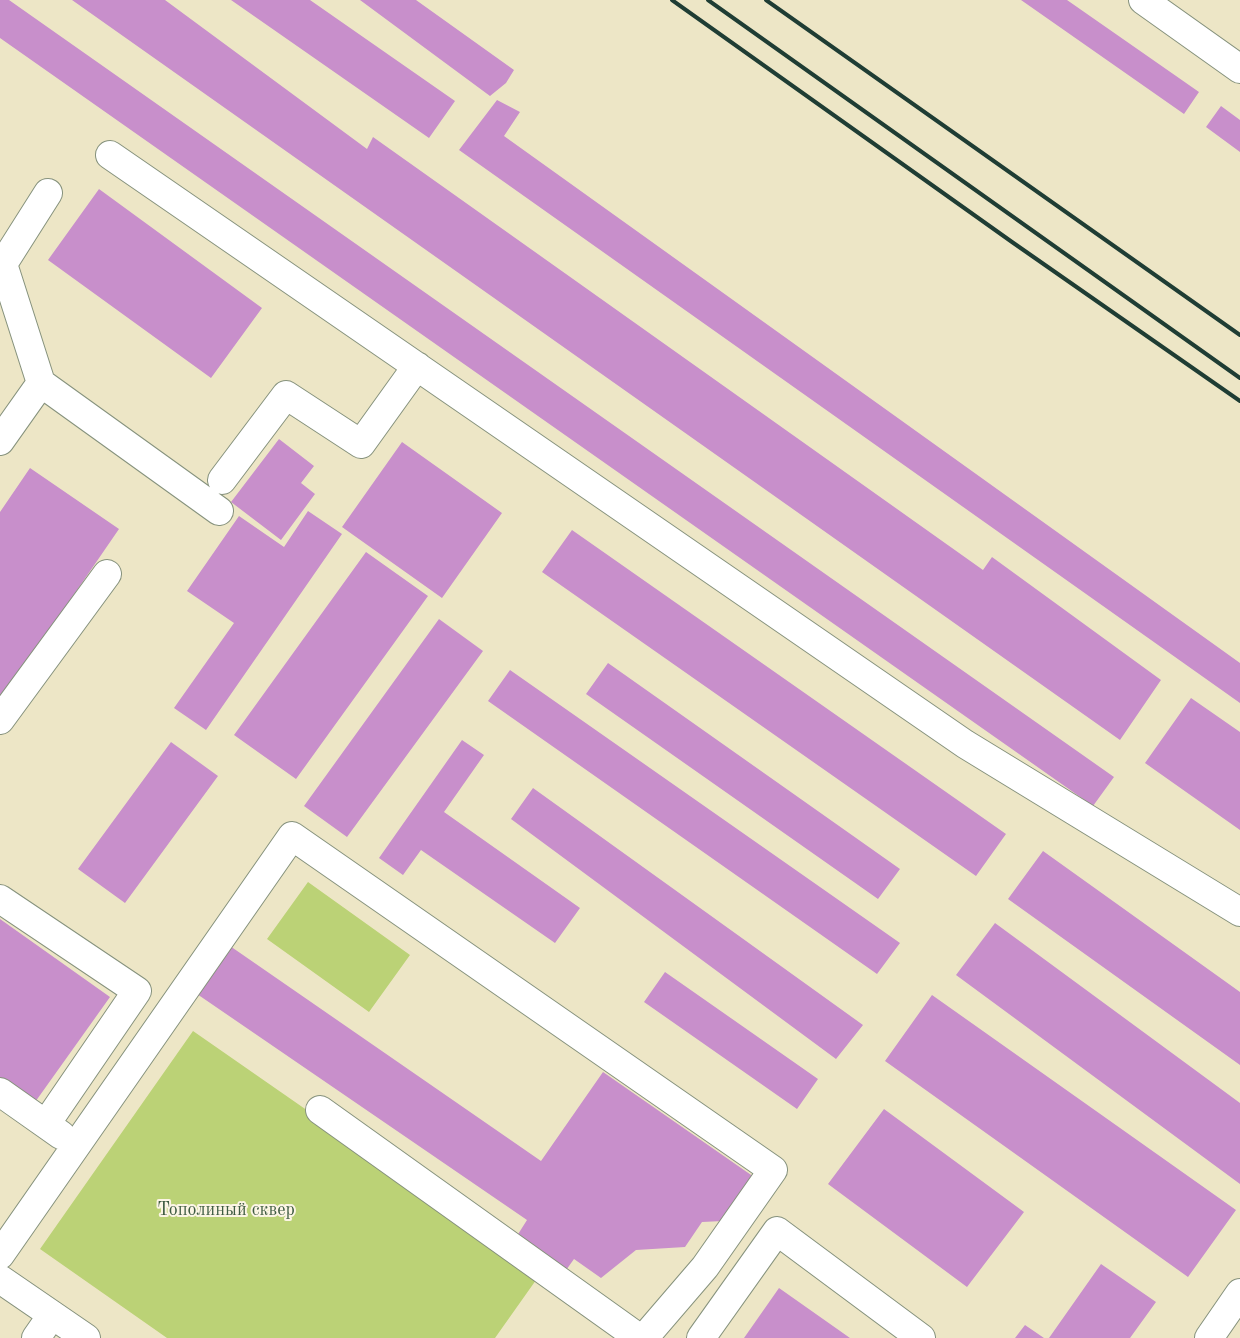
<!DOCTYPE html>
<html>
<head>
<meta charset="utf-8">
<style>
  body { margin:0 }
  canvas { display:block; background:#ede6c6 }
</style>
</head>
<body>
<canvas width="1240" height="1338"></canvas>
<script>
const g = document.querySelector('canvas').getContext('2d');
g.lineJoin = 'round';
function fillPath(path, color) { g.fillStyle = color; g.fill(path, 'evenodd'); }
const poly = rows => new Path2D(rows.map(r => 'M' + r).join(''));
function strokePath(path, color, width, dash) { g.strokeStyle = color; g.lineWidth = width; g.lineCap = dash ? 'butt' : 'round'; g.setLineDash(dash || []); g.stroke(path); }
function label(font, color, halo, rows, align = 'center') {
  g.font = font + ' "Old Standard TT",serif'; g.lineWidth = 4; g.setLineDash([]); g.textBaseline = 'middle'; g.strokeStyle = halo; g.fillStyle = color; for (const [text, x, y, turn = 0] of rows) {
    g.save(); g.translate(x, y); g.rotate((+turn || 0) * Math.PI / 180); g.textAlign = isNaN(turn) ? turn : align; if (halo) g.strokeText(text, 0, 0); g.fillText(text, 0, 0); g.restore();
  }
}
const green = poly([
  [308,882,410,955,369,1012,267,939],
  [193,1031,541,1273,495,1338,167,1338,40,1249]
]);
const building = poly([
  [0,0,9,0,1114,777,1093,806,0,38],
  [72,0,165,0,367,149,373,137,983,570,992,557,1161,680,1120,740],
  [231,0,310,0,455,101,429,138],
  [360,0,416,0,514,70,506,83,490,96],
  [1021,0,1067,0,1199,92,1184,114],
  [497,100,520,112,504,136,1240,663,1240,703,459,150],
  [1221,106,1240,120,1240,152,1206,127],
  [99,189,262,308,211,378,48,260],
  [279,439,314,466,301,483,315,494,281,540,231,502],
  [402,442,502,513,442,598,342,527],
  [30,468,119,529,0,702,0,512],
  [308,511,342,534,206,730,174,708,234,623,187,591,239,516,284,547],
  [572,530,1006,834,976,876,542,572],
  [366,552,428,596,296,779,234,735],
  [439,619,483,651,347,837,304,806],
  [608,663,900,869,878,899,586,694],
  [510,670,900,943,877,974,488,701],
  [1191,698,1240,732,1240,830,1145,763],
  [462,740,484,755,444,812,580,908,555,943,421,850,403,875,379,858],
  [171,742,218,776,125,903,78,869],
  [533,788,863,1025,836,1059,511,819],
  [1043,851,1240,992,1240,1065,1008,899],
  [0,919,110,997,33,1105,0,1082],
  [995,923,1240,1103,1240,1184,956,975],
  [230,946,541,1161,603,1072,754,1177,723,1221,702,1222,685,1247,636,1250,601,1278,574,1259,564,1273,515,1239,527,1220,197,994],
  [665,972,818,1079,797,1109,644,1002],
  [932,995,1236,1210,1188,1277,885,1061],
  [884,1109,1024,1212,967,1287,828,1184],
  [1101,1264,1156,1302,1130,1338,1049,1338],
  [779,1288,850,1338,744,1338],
  [1025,1325,1044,1338,1015,1338]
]);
const minor = poly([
  [1143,0,1240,69],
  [110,155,965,744,1240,912],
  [41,383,219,511],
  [0,441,41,383,3,264,48,193],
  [222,480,286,395,361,444,417,366],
  [0,720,107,574],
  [0,899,137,991,46,1124],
  [0,1092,61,1135],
  [320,1110,639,1338],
  [0,1255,292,836,773,1170,705,1267,644,1338],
  [0,1279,86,1338],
  [36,1338,52,1315],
  [701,1338,777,1231,921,1338],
  [1209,1338,1240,1293]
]);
const rail = poly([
  [672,0,1012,242,1240,401],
  [708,0,1240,378],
  [766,0,1240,335]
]);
const parkNames = [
  ["Тополиный сквер",226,1210]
];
fillPath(green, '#bbd276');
fillPath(building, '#c88fcb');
strokePath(minor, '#86927d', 30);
strokePath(minor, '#fff', 28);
strokePath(rail, '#1f3d34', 4);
label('18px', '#3e5b41', '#fcf5e5', parkNames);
</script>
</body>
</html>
